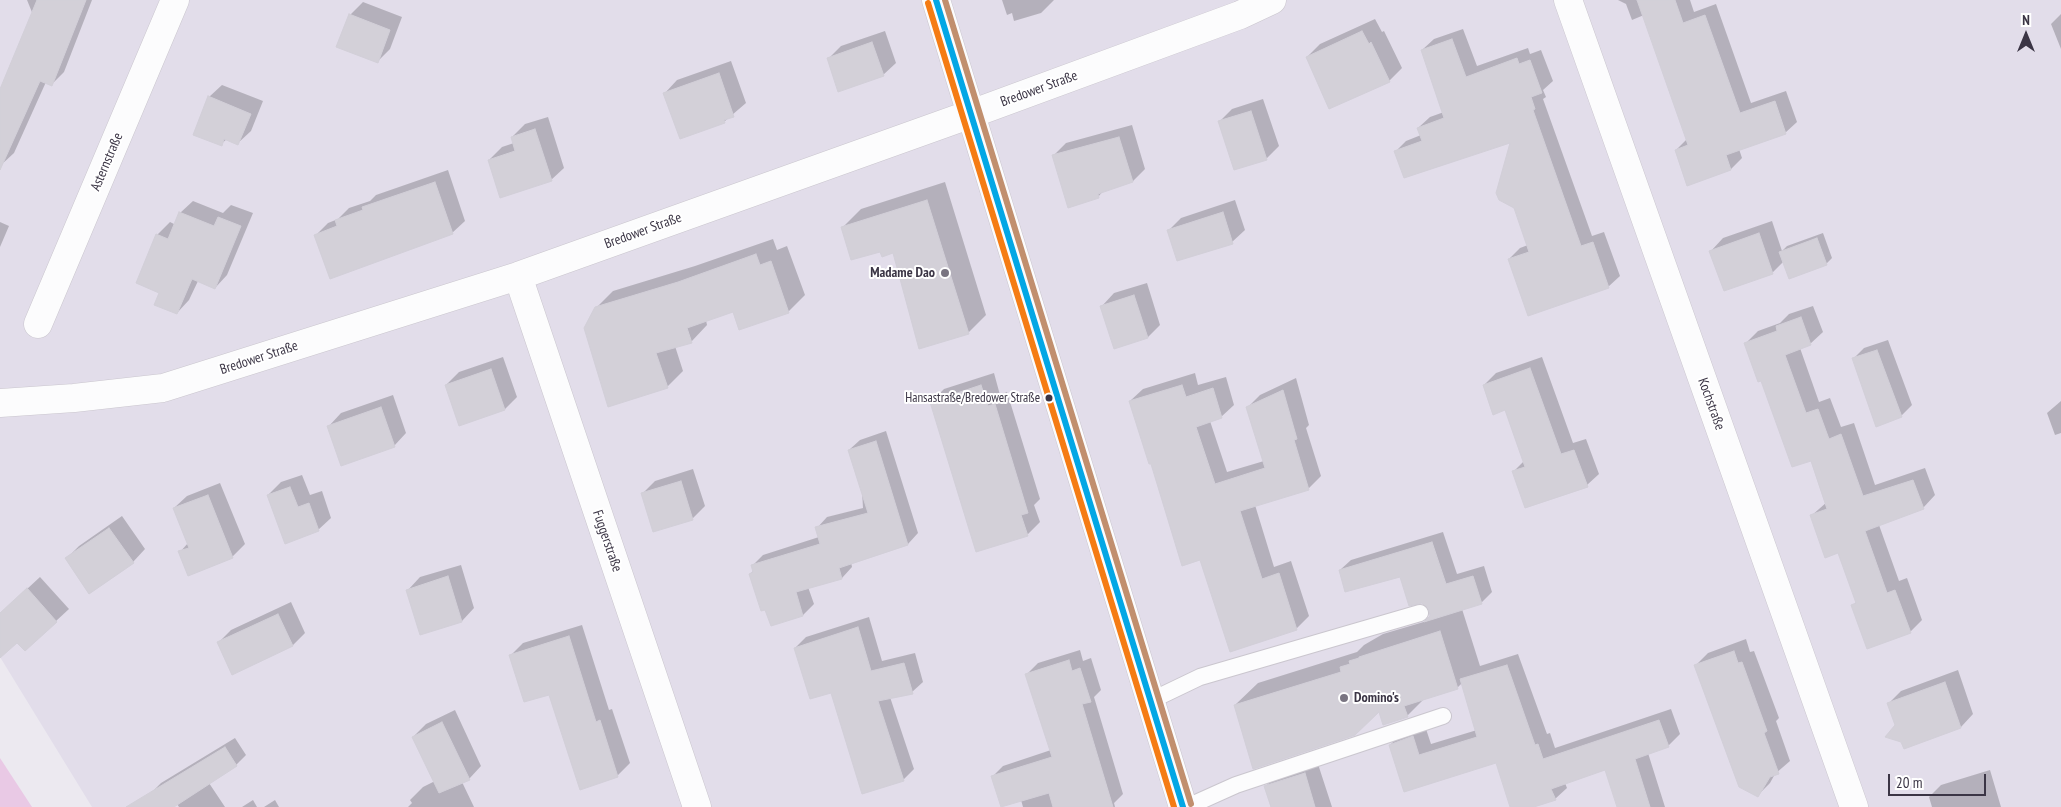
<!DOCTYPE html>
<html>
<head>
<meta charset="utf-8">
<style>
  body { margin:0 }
  #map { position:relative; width:2061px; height:807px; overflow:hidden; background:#ece9f0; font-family:"PT Sans Narrow",sans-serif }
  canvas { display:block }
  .north { position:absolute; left:2001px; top:10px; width:50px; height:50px; -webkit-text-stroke:4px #fff; paint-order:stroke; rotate:0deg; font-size:14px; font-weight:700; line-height:20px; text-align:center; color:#3b3545 }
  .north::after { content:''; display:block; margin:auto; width:18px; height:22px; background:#3b3545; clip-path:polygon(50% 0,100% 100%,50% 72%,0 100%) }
  .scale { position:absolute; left:1888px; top:774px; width:98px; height:22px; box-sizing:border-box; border:2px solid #3b3545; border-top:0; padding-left:6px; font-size:15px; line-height:18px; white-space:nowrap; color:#3b3545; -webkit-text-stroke:4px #fff; paint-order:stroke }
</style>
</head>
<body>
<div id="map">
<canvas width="2061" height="807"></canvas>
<div class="north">N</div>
<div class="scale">20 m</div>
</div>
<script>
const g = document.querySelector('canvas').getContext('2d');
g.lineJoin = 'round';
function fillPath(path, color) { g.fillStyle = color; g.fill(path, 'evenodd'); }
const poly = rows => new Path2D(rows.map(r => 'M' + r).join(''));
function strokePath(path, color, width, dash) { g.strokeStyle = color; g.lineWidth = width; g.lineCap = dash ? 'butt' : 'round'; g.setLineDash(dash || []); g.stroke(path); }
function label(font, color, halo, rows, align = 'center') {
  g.font = font + ' "PT Sans Narrow",sans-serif'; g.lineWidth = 4; g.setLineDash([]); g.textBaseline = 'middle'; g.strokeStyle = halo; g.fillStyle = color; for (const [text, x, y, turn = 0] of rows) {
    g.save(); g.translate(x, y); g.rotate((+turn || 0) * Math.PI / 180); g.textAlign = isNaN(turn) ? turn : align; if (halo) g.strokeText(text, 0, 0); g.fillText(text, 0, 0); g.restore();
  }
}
const residential = poly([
  [0,0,2061,0,2061,807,92,807,0,657]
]);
const green = poly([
  [0,758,32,807,0,807]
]);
const shadow = poly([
  [27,0,92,0,64,72,51,85,46,82,14,153,1,165,0,92,38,27],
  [1002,0,1054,0,1041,13,1014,21,1012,13,1007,15],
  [1618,0,1690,0,1694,12,1716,4,1751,103,1786,91,1797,122,1785,133,1739,149,1742,158,1731,169,1676,150,1687,139,1644,15,1632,20,1626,4],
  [363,2,402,17,390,49,377,62,350,15],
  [2061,14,2061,49,2051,24],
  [1375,19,1382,32,1384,31,1402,68,1389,81,1307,57,1320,44],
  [1463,29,1477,66,1528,48,1530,54,1541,50,1553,81,1543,90,1546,97,1543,99,1592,236,1604,232,1620,276,1608,287,1509,259,1520,248,1528,245,1512,141,1395,152,1406,141,1421,135,1418,128,1430,117,1444,112,1422,50,1434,39],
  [885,31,896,63,883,75,828,59,841,46],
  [731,61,746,103,725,121,680,137,665,93,677,80],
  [222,85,263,101,251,131,238,143,227,139,221,144,209,97],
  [1263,99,1279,146,1267,158,1235,168,1220,121,1232,109],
  [548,117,564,168,551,180,489,160,502,147,514,143,512,137,525,124],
  [1132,125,1145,169,1133,181,1104,190,1098,197,1053,156,1066,143],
  [448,170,465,221,452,233,316,235,328,223,338,219,349,208,370,201,376,195],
  [945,182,986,315,968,333,893,252,881,251,843,227,861,209],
  [1235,200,1245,230,1232,242,1168,231,1181,218],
  [193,201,223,213,231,205,253,213,227,275,215,288,198,281,189,300,177,313,161,292,157,235,170,222,176,225,180,213],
  [1772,221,1782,251,1787,246,1823,233,1832,258,1826,264,1784,261,1772,273,1711,251,1723,238],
  [0,222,9,226,0,247],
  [773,239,777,250,787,246,805,295,788,312,734,311,706,320,707,325,691,342,675,346,683,371,667,387,596,308,613,291,695,266],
  [1147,283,1160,325,1148,337,1102,306,1114,293],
  [1813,306,1823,332,1810,344,1800,348,1819,402,1830,398,1841,427,1854,423,1875,485,1925,468,1935,495,1923,508,1879,525,1899,581,1907,578,1922,620,1910,632,1853,606,1857,601,1839,551,1811,516,1827,502,1812,459,1762,379,1746,343,1758,331,1780,323,1789,314],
  [1888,340,1912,405,1901,416,1853,359,1864,348],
  [503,357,517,397,505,409,460,424,446,385,459,372],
  [1542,357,1573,443,1586,439,1599,474,1587,485,1513,472,1524,461,1505,409,1484,385,1496,373],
  [994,373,1000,395,1007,392,1040,499,1034,505,1040,522,1027,535,931,402,944,389],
  [1195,373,1198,385,1226,377,1234,405,1221,417,1210,421,1227,472,1264,461,1248,407,1260,395,1296,378,1309,425,1306,428,1321,476,1308,489,1255,505,1274,567,1291,561,1309,616,1296,629,1201,558,1152,462,1130,401,1143,389],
  [393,395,406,433,394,446,329,426,341,413],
  [2061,401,2061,433,2055,435,2047,413],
  [886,431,918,533,908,544,851,562,852,567,842,578,808,587,814,604,803,615,772,624,750,574,754,570,753,565,763,555,819,537,817,528,827,517,863,508,862,491,849,450,860,440],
  [693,469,705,506,692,519,643,493,655,481],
  [302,475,310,495,322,491,331,518,318,530,268,495,281,482],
  [220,483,245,544,232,557,180,552,188,543,174,508,187,496],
  [122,516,145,549,133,562,66,559,79,546],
  [1443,532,1457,574,1484,566,1492,592,1481,603,1462,609,1480,666,1518,654,1547,734,1550,733,1555,748,1671,709,1680,734,1668,746,1648,753,1665,807,1618,807,1606,768,1565,783,1567,788,1555,799,1530,807,1511,807,1497,761,1404,790,1390,745,1402,733,1425,726,1431,744,1477,730,1463,682,1457,688,1425,698,1407,716,1379,710,1235,705,1258,683,1357,652,1364,645,1383,634,1427,621,1431,616,1431,609,1400,575,1340,570,1351,560],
  [461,565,474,608,462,621,421,633,408,590,420,577],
  [40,577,69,609,56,621,0,621,0,614],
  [291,602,305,633,293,645,218,643,231,630],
  [869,617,882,661,915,653,923,682,912,692,890,697,914,769,903,780,795,648,806,637],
  [582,625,609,710,612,709,630,763,617,776,550,693,511,655,523,643],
  [1746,639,1750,652,1754,651,1779,718,1776,721,1790,761,1775,774,1770,783,1758,795,1696,665,1708,653],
  [1080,650,1083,661,1091,658,1101,690,1094,697,1123,794,1114,803,1115,807,1023,807,1021,800,992,777,1003,766,1051,750,1027,674,1038,663],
  [1958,670,1973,714,1961,727,1904,747,1889,703,1901,691],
  [455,710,481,766,469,779,462,782,474,807,408,807,412,803,410,800,423,787,435,781,413,737,426,724],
  [235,738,246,755,236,765,209,783,225,807,179,807,177,804,172,807,161,807,151,793,161,783],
  [1317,761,1332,807,1271,807,1265,787,1278,774],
  [1990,770,2001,807,1932,807,1929,797,1941,785],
  [253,800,257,807,242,807],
  [275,800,279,807,264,807]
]);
const building = poly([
  [37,0,86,0,52,86,40,81,0,170,0,89,37,0],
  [1637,0,1675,0,1683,23,1705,15,1740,113,1775,101,1786,134,1726,155,1731,170,1687,186,1675,150,1688,145,1637,0],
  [349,14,390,30,378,63,336,47,349,14],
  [1362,31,1369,44,1371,42,1390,82,1329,109,1306,57,1362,31],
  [1452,39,1466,77,1517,58,1519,64,1530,60,1542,93,1531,97,1535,109,1533,110,1581,246,1593,242,1609,288,1528,316,1508,259,1529,252,1514,208,1499,200,1496,193,1510,143,1404,178,1394,151,1422,141,1417,128,1444,118,1421,50,1452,39],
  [872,42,884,76,838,92,827,58,872,42],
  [719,73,734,117,724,120,725,123,680,139,663,93,719,73],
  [208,96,251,114,238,145,224,139,222,146,193,135,208,96],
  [1251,111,1267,160,1234,170,1218,121,1251,111],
  [535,129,552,181,500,198,488,160,515,151,511,137,535,129],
  [1119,137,1133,182,1098,194,1099,198,1068,208,1052,155,1119,137],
  [435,182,453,234,330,279,314,235,337,226,335,220,363,210,362,207,435,182],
  [927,200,969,334,919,349,893,253,882,257,880,252,851,260,841,227,927,200],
  [179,212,214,226,218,217,241,226,215,289,192,279,177,314,154,305,159,293,136,283,156,234,168,239,179,212],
  [1223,212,1233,244,1177,261,1167,230,1223,212],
  [1759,233,1773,274,1724,291,1709,251,1759,233],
  [1817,238,1827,265,1789,279,1779,252,1817,238],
  [756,254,760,265,771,261,789,313,739,330,733,312,687,328,692,343,656,353,668,388,608,407,584,328,595,307,678,282,756,254],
  [1134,295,1148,338,1114,349,1100,306,1134,295],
  [1801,317,1811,345,1785,355,1806,413,1818,409,1829,439,1841,434,1863,496,1913,480,1924,509,1865,531,1887,593,1895,590,1911,633,1867,649,1851,605,1856,603,1838,553,1825,558,1810,515,1827,509,1811,461,1792,467,1761,381,1758,382,1744,343,1777,331,1776,326,1801,317],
  [1877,350,1902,417,1876,427,1852,358,1877,350],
  [1530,368,1561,454,1574,450,1588,487,1525,508,1512,471,1525,467,1505,410,1493,415,1483,385,1530,368],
  [491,369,505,410,459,426,445,385,491,369],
  [981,385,988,406,995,404,1028,513,1021,515,1028,536,976,552,930,402,981,385],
  [1182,385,1186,397,1213,388,1222,418,1196,427,1215,484,1265,468,1246,407,1283,390,1297,439,1294,440,1309,490,1240,511,1262,579,1279,573,1297,630,1230,652,1200,560,1182,566,1151,464,1149,464,1129,401,1182,385],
  [381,407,395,447,341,466,327,426,381,407],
  [876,441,908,545,839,568,842,579,796,592,803,616,771,626,765,610,761,611,749,574,753,572,751,565,820,544,815,527,868,513,848,450,876,441],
  [681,481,693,520,653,532,641,493,681,481],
  [290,487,298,507,309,503,319,531,285,544,267,495,290,487],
  [208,495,233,558,188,576,178,551,189,548,173,508,208,495],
  [109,528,134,563,89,594,65,558,109,528],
  [1432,542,1446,584,1473,576,1482,604,1424,622,1430,616,1429,610,1422,603,1409,606,1400,577,1345,592,1339,570,1432,542],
  [448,576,462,622,420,635,406,590,448,576],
  [27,588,57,622,25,651,17,643,0,658,0,613,27,588],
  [278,614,293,646,232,675,217,642,278,614],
  [858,627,871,671,904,663,913,694,878,701,904,781,862,794,831,693,810,699,794,648,858,627],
  [1440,631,1458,689,1404,706,1408,717,1383,725,1379,712,1355,735,1253,769,1234,705,1341,672,1340,667,1350,664,1349,661,1359,658,1359,657,1440,631],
  [569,636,596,722,600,720,618,777,580,790,549,695,524,702,509,655,569,636],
  [1734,651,1738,663,1742,662,1767,731,1764,733,1779,774,1770,777,1758,797,1739,787,1694,665,1734,651],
  [1069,660,1072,671,1080,668,1091,702,1082,704,1113,807,1053,807,1049,793,1001,807,991,776,1052,757,1025,674,1069,660],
  [1507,665,1535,745,1538,744,1543,759,1659,720,1669,747,1635,759,1650,807,1617,807,1605,770,1551,789,1556,800,1534,807,1510,807,1496,763,1404,792,1389,745,1413,736,1419,755,1477,737,1460,679,1507,665],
  [1945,682,1961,728,1904,749,1901,742,1885,737,1895,725,1887,703,1945,682],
  [442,722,470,780,439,793,412,737,442,722],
  [225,747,237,766,174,807,126,807,225,747],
  [1305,773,1315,807,1271,807,1264,786,1305,773]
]);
const lane = poly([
  [1150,701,1200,677,1420,613],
  [1187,807,1236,785,1443,716]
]);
const street = poly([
  [936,0,1183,807],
  [1568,0,1854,807],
  [518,276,697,807],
  [38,324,175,0],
  [0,403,74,398,163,388,518,276,971,114,1240,15,1272,0]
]);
const bus1 = poly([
  [936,0,1183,807]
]);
const bus2 = poly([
  [928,3,1174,807]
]);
const bus3 = poly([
  [945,0,1191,804]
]);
const markers = [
  [945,273,5,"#797481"],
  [1049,398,4.5,"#3b3545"],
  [1344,698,5,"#797481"]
];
const busNames = [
  ["Hansastraße/Bredower Straße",1040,398]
];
const streetNames = [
  ["Bredower Straße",1039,89,-20],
  ["Asternstraße",107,162,-67],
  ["Bredower Straße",643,231,-20],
  ["Bredower Straße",259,358,-18],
  ["Kochstraße",1711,404,70],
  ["Fuggerstraße",607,541,71]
];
const poiNames = [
  ["Madame Dao",935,273],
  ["Domino's",1354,698,"left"]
];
fillPath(residential, '#e2ddea');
fillPath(green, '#e9c9e5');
fillPath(shadow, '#0003');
fillPath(building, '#d3d0d8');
strokePath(building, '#d2cfd8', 1);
strokePath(lane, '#cac6ce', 18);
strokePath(street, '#cac6ce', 29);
strokePath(lane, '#fcfcfd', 16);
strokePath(street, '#fcfcfd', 28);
strokePath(bus1, '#03a7e5', 6);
strokePath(bus2, '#f57c14', 6);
strokePath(bus3, '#c18f6e', 6);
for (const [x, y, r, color] of markers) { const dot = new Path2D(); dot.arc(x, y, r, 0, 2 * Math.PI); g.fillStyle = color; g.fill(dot); strokePath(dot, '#fff', 2); }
label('13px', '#3b3545', '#fff', busNames, 'right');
label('14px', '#3b3545', '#fff', streetNames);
label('bold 14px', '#3b3545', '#fff', poiNames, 'right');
</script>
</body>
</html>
